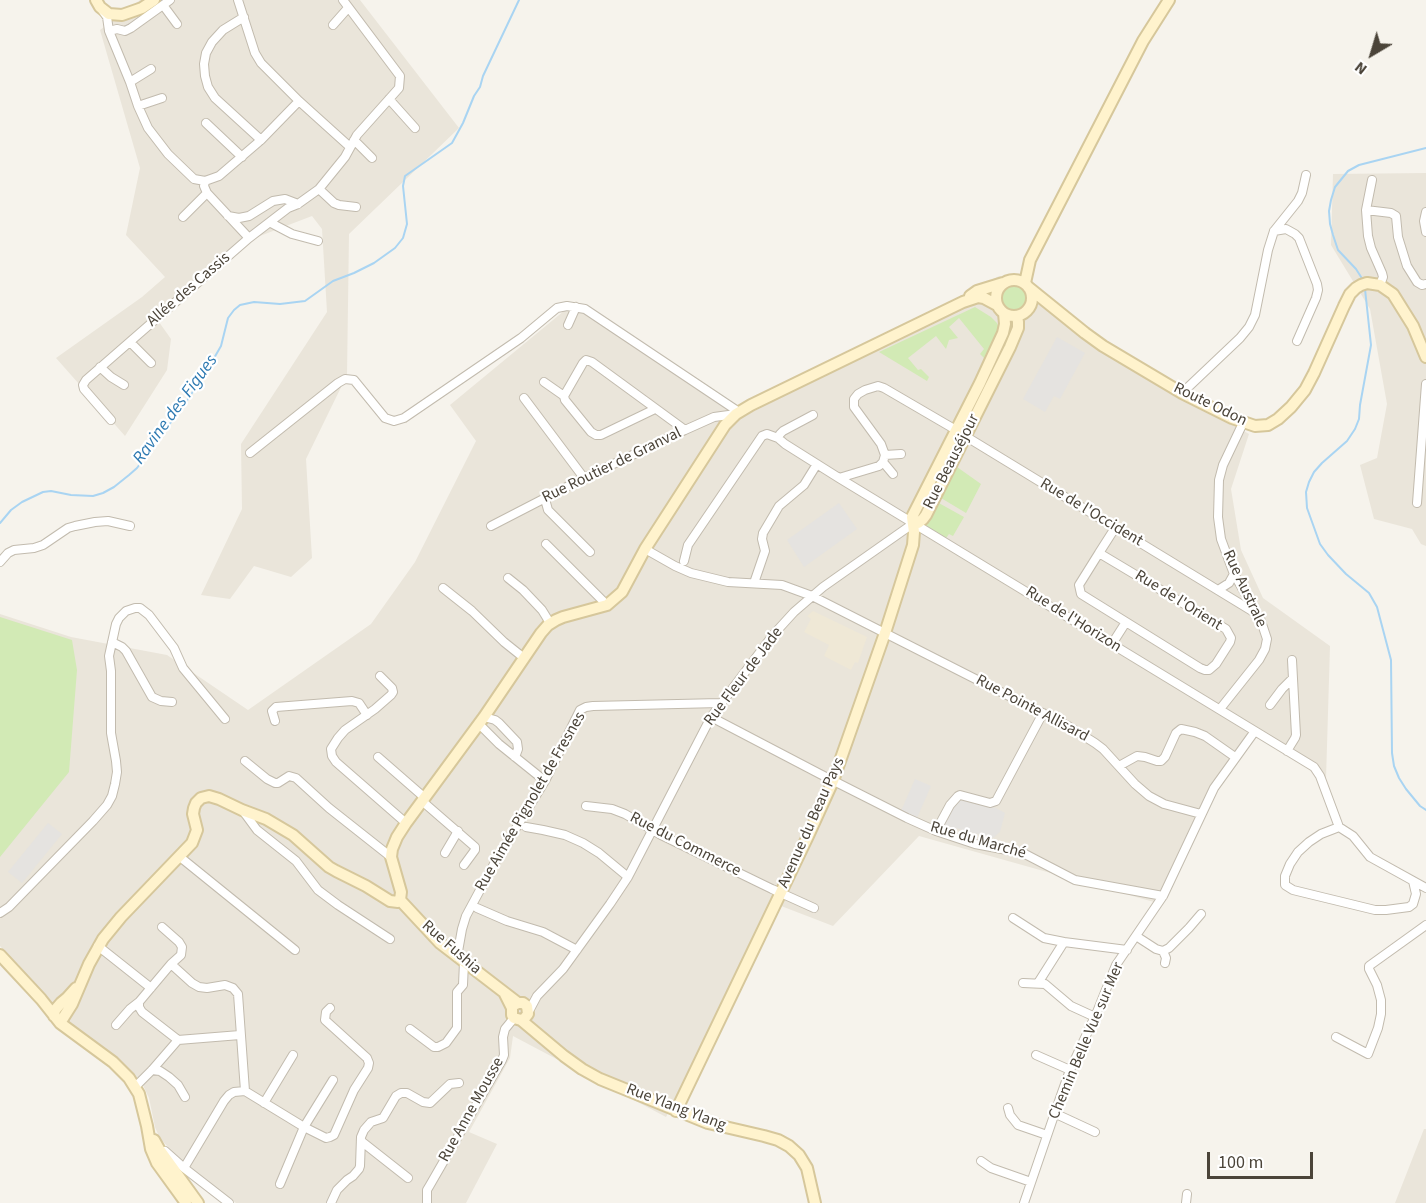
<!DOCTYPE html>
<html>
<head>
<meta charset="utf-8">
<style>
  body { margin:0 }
  #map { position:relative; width:1426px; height:1203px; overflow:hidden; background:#f6f3ec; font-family:"Source Sans 3",sans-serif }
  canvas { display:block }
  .north { position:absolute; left:1342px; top:24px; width:60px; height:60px; -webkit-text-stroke:4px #fff; paint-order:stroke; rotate:218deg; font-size:16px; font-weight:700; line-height:24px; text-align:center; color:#4b4439 }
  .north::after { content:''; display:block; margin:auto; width:21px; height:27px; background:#4b4439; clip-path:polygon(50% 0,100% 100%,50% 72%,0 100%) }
  .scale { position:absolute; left:1207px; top:1152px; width:106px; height:27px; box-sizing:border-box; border:3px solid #4b4439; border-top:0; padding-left:8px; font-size:18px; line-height:21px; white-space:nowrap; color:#4b4439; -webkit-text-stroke:4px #fff; paint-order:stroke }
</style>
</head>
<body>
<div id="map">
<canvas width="1426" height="1203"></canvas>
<div class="north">N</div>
<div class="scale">100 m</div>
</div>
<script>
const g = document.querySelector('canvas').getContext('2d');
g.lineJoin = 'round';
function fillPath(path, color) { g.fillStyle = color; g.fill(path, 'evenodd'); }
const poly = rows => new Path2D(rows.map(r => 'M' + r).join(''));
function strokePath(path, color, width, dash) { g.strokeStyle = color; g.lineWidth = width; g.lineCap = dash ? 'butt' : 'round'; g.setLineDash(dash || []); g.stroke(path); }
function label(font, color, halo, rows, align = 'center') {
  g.font = font + ' "Source Sans 3",sans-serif'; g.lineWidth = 4.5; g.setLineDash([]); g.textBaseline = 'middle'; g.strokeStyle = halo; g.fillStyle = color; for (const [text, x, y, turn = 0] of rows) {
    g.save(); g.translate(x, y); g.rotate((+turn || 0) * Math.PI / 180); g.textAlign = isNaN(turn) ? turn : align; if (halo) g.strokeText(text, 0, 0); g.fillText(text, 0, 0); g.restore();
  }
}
const residential = poly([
  [140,0,360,0,459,128,349,234,347,375,306,459,312,558,291,577,254,566,230,599,201,595,242,509,241,444,327,312,322,229,312,216,239,244,159,322,171,339,167,370,125,436,56,358,142,297,165,277,126,235,140,168,100,30],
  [1426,173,1426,546,1421,544,1412,529,1374,519,1360,465,1377,458,1387,404,1370,309,1331,245,1333,174],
  [999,276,1181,395,1249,434,1231,489,1241,550,1263,598,1330,646,1326,779,1255,736,1212,799,1161,904,919,836,833,926,776,904,666,1117,513,1036,510,1058,469,1132,497,1144,466,1203,236,1203,187,1165,160,1139,155,1127,149,1098,142,1083,132,1072,65,1021,0,946,0,614,71,637,167,655,248,710,371,624,415,562,476,441,450,405,576,301,745,416],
  [1424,1129,1426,1129,1426,1203,1395,1203]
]);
const education = poly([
  [813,611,867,637,858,663,855,662,851,670,824,656,829,645,804,632,811,619,807,616]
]);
const green = poly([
  '1000 298a14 14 0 1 1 28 0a14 14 0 1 1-28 0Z',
  [975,307,991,317,997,323,999,328,984,358,980,354,984,349,959,318,949,327,958,338,949,340,946,349,936,336,908,358,918,370,921,369,929,377,927,381,879,352],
  [957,467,981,484,966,513,941,498,940,494,954,468],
  [937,502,964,517,953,536,949,534,946,538,926,527,924,524],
  [0,617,72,640,77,670,69,772,0,857]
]);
const parking = poly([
  [1057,337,1085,353,1060,399,1054,396,1045,412,1023,399],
  [839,503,857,529,804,567,787,540],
  [915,779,931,786,917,818,901,811],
  [958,800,996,808,1005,813,1000,832,993,838,944,825,953,805],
  [48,823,62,834,22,883,8,872]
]);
const stream = poly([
  [1363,280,1356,269,1338,250,1333,235,1330,224,1329,211,1331,200,1335,187,1348,171,1359,165,1426,148],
  [1365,289,1371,345,1360,405,1359,419,1355,429,1347,441,1322,463,1314,472,1309,482,1306,492,1307,508,1320,544,1328,555,1346,574,1369,593,1377,607,1391,660,1392,753,1394,766,1399,778,1406,789,1420,806,1426,810],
  [0,523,11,510,22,502,43,492,51,491,71,495,93,496,103,493,114,487,129,475,137,468,186,402,206,372,221,346,228,318,234,310,240,305,254,302,280,304,305,301,333,281,354,273,374,263,395,248,403,238,407,224,403,186,405,176,452,143,463,123,474,96,480,87,483,76,519,0]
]);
const street = poly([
  [238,0,255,53,261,63,299,101,350,147],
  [163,5,177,24],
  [102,10,107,17,109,31,130,82,138,106,148,128,168,154,194,179,205,181,219,176,261,140,299,101],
  [244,17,223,30,212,42,206,53,204,64,205,76,208,87,215,98,261,140],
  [333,25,348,8],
  [109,31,117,29,125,31,131,28,170,0],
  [130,82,151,69],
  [389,99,415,128],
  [138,106,162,98],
  [206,123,242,157],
  [354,140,372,158],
  [1372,180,1366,210,1368,236,1371,248,1382,273,1383,277,1380,285],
  [205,181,204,186,207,193,249,238],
  [319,189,334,203,339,205,356,207],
  [1366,210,1391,213,1396,216,1398,237,1407,266,1417,282,1422,285,1426,284],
  [1426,212,1424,221,1426,232],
  [228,216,239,218,249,216,273,201,285,199,298,204],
  [183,217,207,193],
  [271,223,292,234,318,241],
  [1274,231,1286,229,1295,234,1299,238,1317,284,1318,290,1316,298,1297,341],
  [568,325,576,307],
  [130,342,151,363],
  [100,367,111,377,124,385],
  [544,382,564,396,565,400,591,432,596,435,601,435,655,409],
  [1182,393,1240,338,1249,327,1255,315,1268,250,1274,231,1298,201,1302,193,1306,175],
  [564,396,583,363,586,360,592,362,685,430],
  [524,398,584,478],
  [111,420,84,389,83,385,86,380,249,238,288,208,298,204,319,189,345,157,357,135,399,88,400,76,343,0],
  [965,436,1257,614],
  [778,438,780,434,783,431,813,415],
  [250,453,338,383,345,379,354,380,385,418,394,421,404,418,521,338,557,308,567,306,585,309,739,412],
  [885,455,901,454],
  [883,462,893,474],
  [839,478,879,466,883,462,885,455,881,444,854,407,854,399,858,394,865,390,878,386,884,388,956,430],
  [545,499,548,510,590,552],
  [1417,503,1426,384],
  [491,526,584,478,685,430,714,417,736,414],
  [546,544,607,605],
  [645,549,675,566,691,573,728,582,782,585,812,596,1068,726,1095,743,1103,749,1135,784,1149,796,1164,804,1201,814],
  [1099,553,1079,585,1081,594,1200,668,1205,670,1209,670,1216,664,1230,642,1231,638,1226,629,1099,553,1115,528],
  [684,561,688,545,762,436,767,434,778,438,785,444,839,478,1314,767,1320,776,1339,827,1353,836,1370,857,1426,888],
  [0,562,8,553,14,550,34,548,43,545,68,528,75,526,95,522,108,521,130,526],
  [508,578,523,590,542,610,550,623],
  [754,583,765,551,762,539,763,533,779,506,804,485,817,464],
  [443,588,472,611,504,642,524,658],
  [1218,590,1229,583,1234,574],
  [112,642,122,647,126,651,152,697,161,701,172,702],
  [1112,644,1126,622],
  [380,676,392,688,393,692,391,695,375,709,345,730,338,738,331,749,332,756,336,762,406,823],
  [1270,705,1282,689,1292,679],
  [1220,709,1259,660,1265,649,1267,639,1261,621,1234,574,1221,539,1218,517,1219,480,1223,465,1243,423],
  [484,717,495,720,499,723,517,742,518,749,515,757],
  [711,717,820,774,907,818,936,831,975,844,1023,853,1075,880,1163,896],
  [275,721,272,711,276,707,352,701,359,703,367,715],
  [479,724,499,744,545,781],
  [1287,751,1295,738,1296,735,1292,660],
  [378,757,425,798],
  [245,761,267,779,275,783,278,783,289,776,296,778,329,808,391,857],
  [1119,766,1137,756,1145,757,1157,761,1161,761,1165,757,1176,733,1181,729,1195,732,1205,736,1235,757],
  [422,801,475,847,475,850,464,865],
  [586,806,612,809,625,814,661,835,772,889,814,908],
  [243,811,257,830,296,861,318,890,338,905,390,939],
  [526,827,543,830,565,835,583,843,599,853,628,877],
  [1339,827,1321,834,1309,842,1298,852,1290,864,1285,876,1285,885,1293,890,1375,910,1386,910,1409,907,1413,904,1416,894,1413,881],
  [936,831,950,805,958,796,960,795,990,803,996,801,1043,713],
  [445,853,458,831],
  [180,857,295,950],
  [477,908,507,921,543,932,577,950],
  [0,913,9,907,93,821,107,805,112,796,115,784,117,772,116,761,111,733,111,671,109,656,116,624,119,618,126,611,135,608,140,608,149,615,174,648,183,668,225,719],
  [1013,918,1044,938,1064,942],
  [162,927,179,942,182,947,181,955,171,964],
  [1136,936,1156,949,1163,951,1169,948,1189,928,1201,914],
  [98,946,151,988],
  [1163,951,1166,958,1165,963],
  [457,957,462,929,466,916,494,864,545,781,580,710,586,707,593,706,720,703],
  [1023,983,1045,984,1071,1006,1095,1017],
  [1038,983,1064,942,1127,950],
  [529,1011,537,996,563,969,610,904,628,877,711,717,773,635,794,612,823,587,914,523],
  [116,1025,130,1009,139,1002],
  [410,1029,434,1047,438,1047,446,1043,457,1028,457,992,463,985,464,962],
  [1336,1037,1368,1054,1378,1028,1381,1014,1381,1000,1377,985,1369,969,1369,966,1426,925],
  [178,1040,142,1012,139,1007,139,1002,171,964,192,983,199,987,207,988,225,985,233,988,238,994,245,1091,304,1127,326,1138,330,1137,334,1135,354,1090,368,1068,369,1063,367,1058,325,1020,326,1012,330,1008],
  [1036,1055,1070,1070],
  [152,1070,160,1071,169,1077,178,1085,185,1097],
  [135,1086,139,1083,152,1070,178,1040,240,1035],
  [264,1103,293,1055],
  [1008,1108,1010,1115,1018,1125,1047,1135],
  [1054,1113,1095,1132],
  [361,1141,408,1178],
  [165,1151,184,1168,229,1203],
  [981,1161,991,1168,1031,1182],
  [184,1168,224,1101,229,1095,234,1092,245,1091],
  [280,1184,304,1127,333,1080],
  [331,1203,337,1190,347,1180,353,1176,359,1169,360,1166,361,1137,364,1130,371,1122,383,1118,396,1096,401,1093,407,1093,423,1102,430,1103,450,1084,459,1083],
  [427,1203,427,1190,430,1185,502,1060,504,1055,503,1037,505,1029,514,1018],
  [1024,1203,1060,1098,1070,1070,1097,1012,1116,965,1163,896,1214,788,1255,731],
  [1186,1203,1187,1194]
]);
const secondary = poly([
  [96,0,100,7,109,14,122,15,142,8,154,0],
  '996 298a18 18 0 1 1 36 0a18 18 0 1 1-36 0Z',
  [1025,283,1030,260,1143,41,1169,0],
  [1028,287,1085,333,1103,346,1182,393,1232,418,1255,426,1268,425,1278,419,1291,407,1305,390,1314,373,1344,306,1350,294,1356,288,1361,285,1367,283,1380,285,1393,294,1413,326,1426,357],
  [970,296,977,291,1003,283],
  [914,523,918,523,923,519,926,515,1010,347,1018,328,1018,322,1017,316],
  [400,900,401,892,391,857,392,849,397,837,406,823,484,717,541,633,548,625,556,620,563,617,607,605,622,592,645,549,725,425,736,414,751,405,963,302,978,297,984,298,997,305],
  [400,900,440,943,518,1003],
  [0,955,41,999,60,1023,113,1062,129,1078,139,1094,147,1126,151,1149,157,1163,186,1203],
  [505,994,512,1008,512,1015,514,1018,521,1020,564,1056,582,1069,600,1079,708,1123,764,1136,778,1140,789,1146,799,1155,807,1168,815,1203],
  [514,1005,518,1003,523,1003,527,1006,528,1014,524,1019,521,1020],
  [54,1016,55,1010,61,1003,67,998,76,988],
  [60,1023,72,1004,89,964,103,939,121,917,192,843,197,830,193,814,194,808,196,803,201,798,209,796,219,799,242,810,266,819,293,835,329,867,336,871,366,886,390,901,398,902,400,900],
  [676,1111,808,836,833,781,885,633,913,545,914,532,912,517,980,383,1003,333,1005,324,1004,313],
  [154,1140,159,1149,198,1203]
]);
const streetNames = [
  ["Allée des Cassis",189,290,-41],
  ["Route Odon",1210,405,26],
  ["Rue Beauséjour",952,462,-63],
  ["Rue Routier de Granval",612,466,-26],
  ["Rue de l'Occident",1091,513,31],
  ["Rue Australe",1244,589,65],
  ["Rue de l'Orient",1178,601,32],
  ["Rue de l'Horizon",1073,620,32],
  ["Rue Fleur de Jade",744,677,-53],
  ["Rue Pointe Allisard",1032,709,28],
  ["Rue Aimée Pignolet de Fresnes",531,802,-60],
  ["Avenue du Beau Pays",812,823,-66],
  ["Rue du Marché",978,841,16],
  ["Rue du Commerce",685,845,27],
  ["Rue Fushia",451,948,41],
  ["Chemin Belle Vue sur Mer",1087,1041,-67],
  ["Rue Ylang Ylang",676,1108,21],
  ["Rue Anne Mousse",472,1110,-61]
];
const waterNames = [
  ["Ravine des Figues",176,410,-54]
];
fillPath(residential, '#eae5da');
fillPath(education, '#efe8d6');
fillPath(green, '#d2eab5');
fillPath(parking, '#e5e3e0');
strokePath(stream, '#a9d4f2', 2);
strokePath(street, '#c2bbae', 10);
strokePath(secondary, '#d6c79b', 14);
strokePath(street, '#fff', 8);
strokePath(secondary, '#fff3cd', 10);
label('16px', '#4b4439', '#fff', streetNames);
label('italic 18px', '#2e7ab2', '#fff', waterNames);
</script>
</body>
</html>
